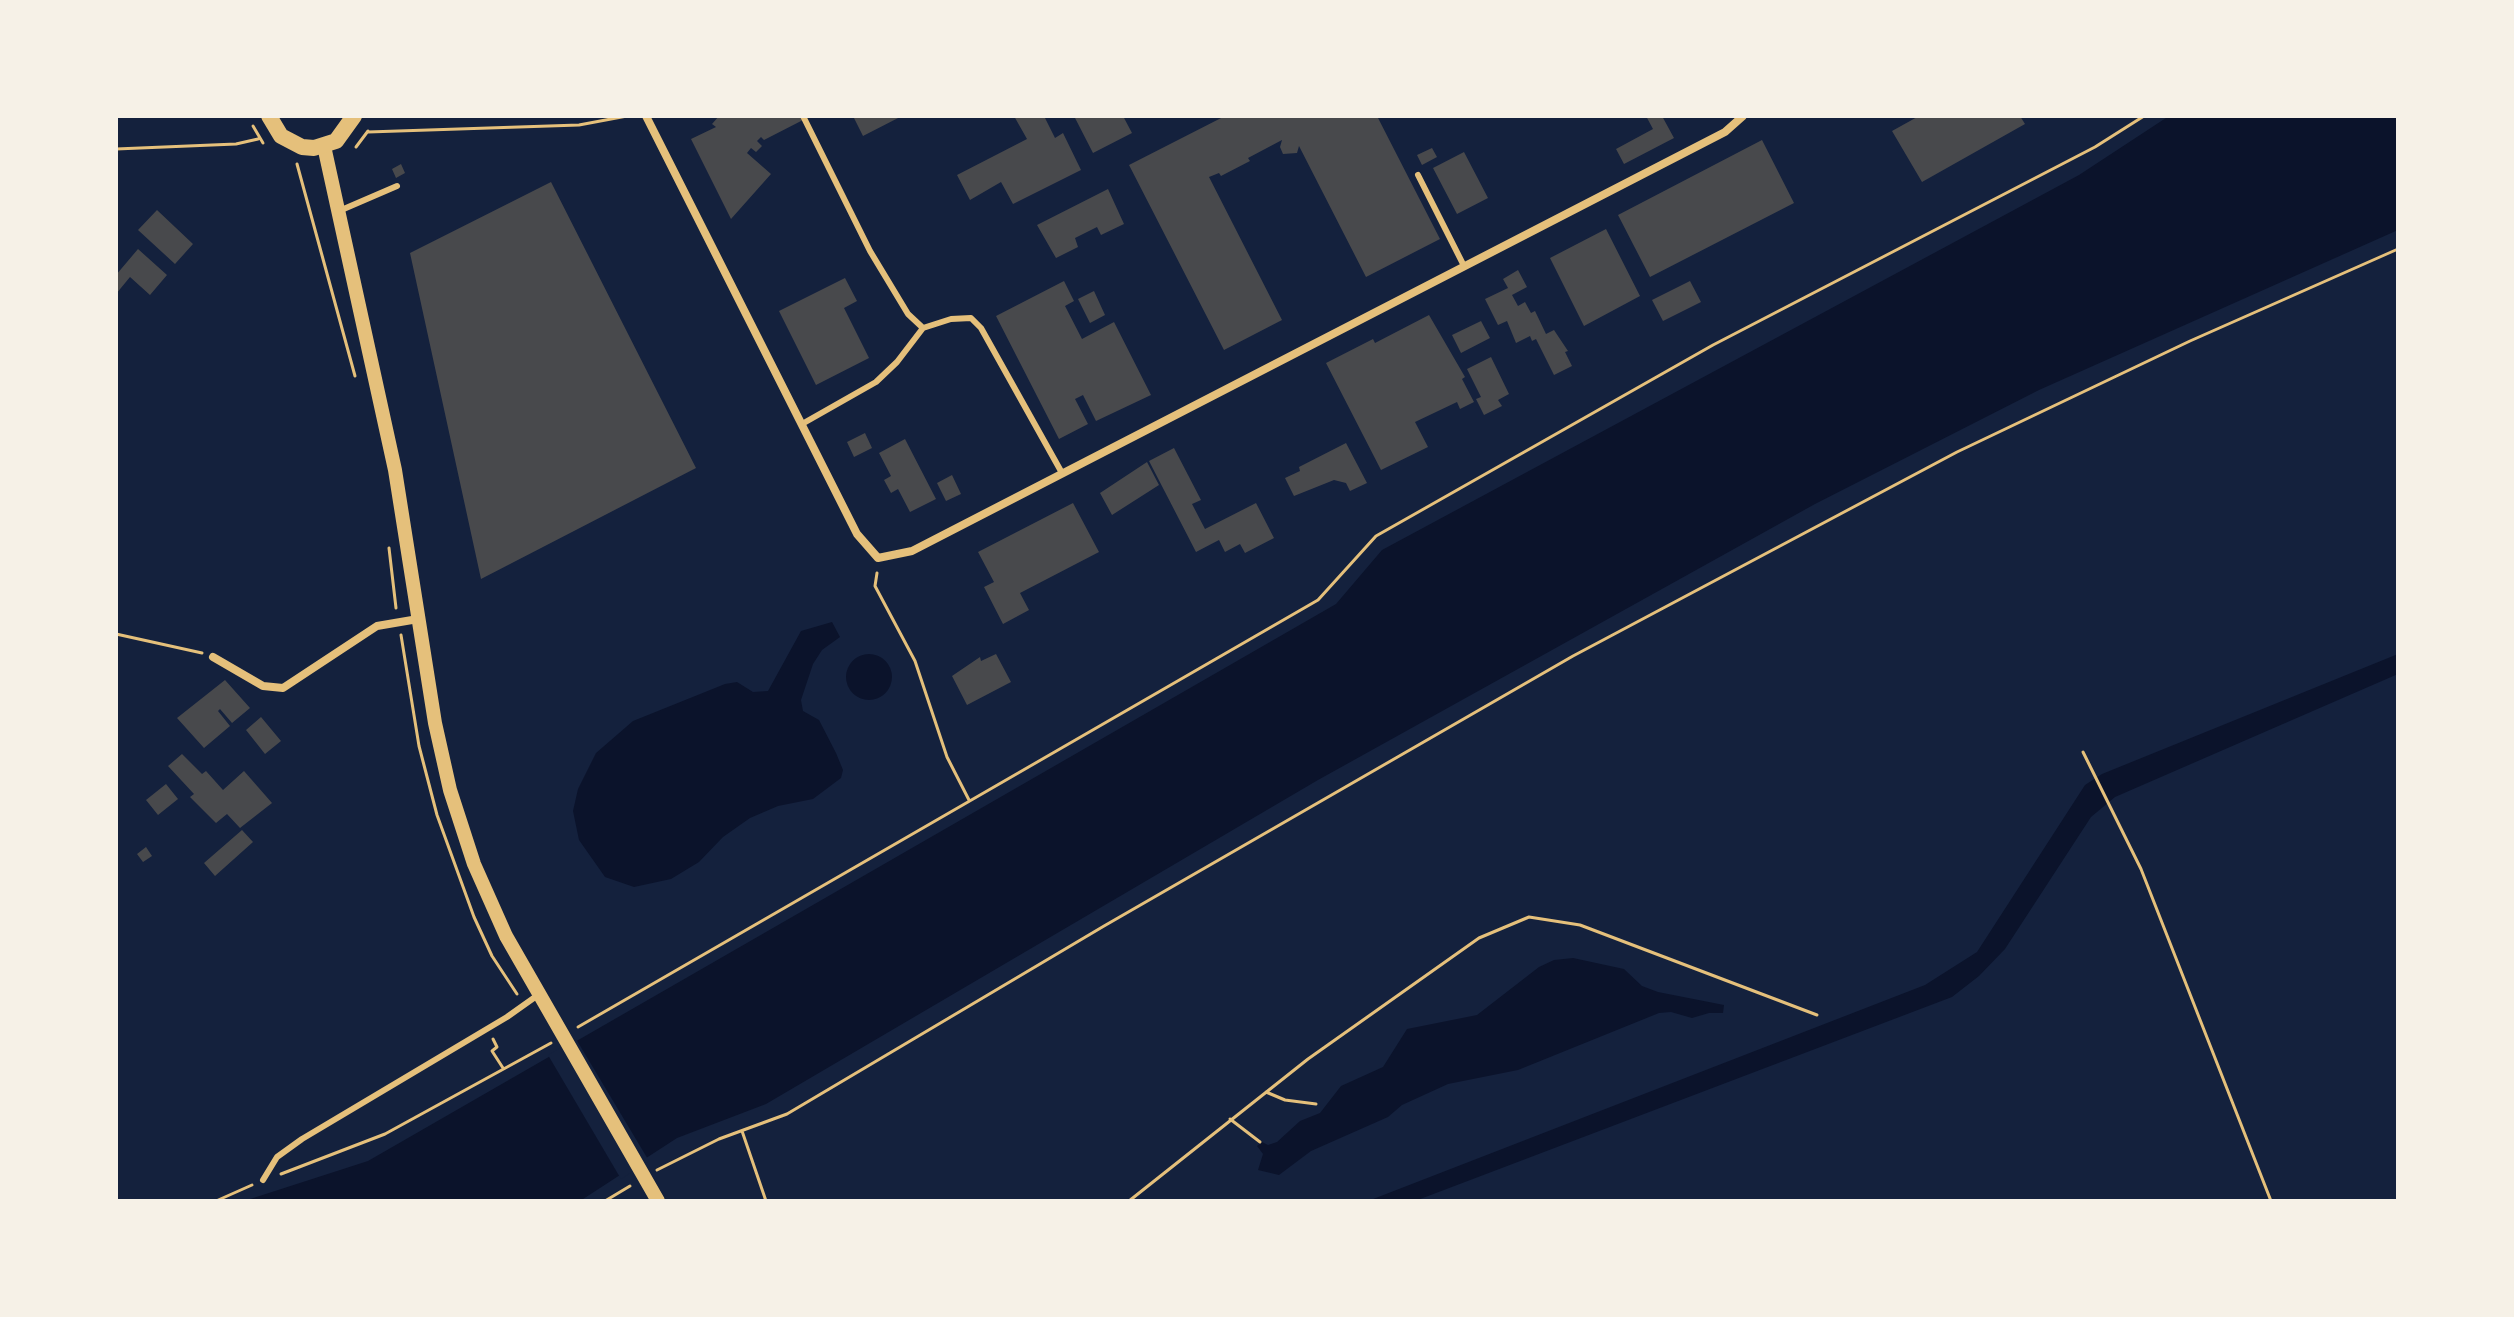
<!DOCTYPE html>
<html>
<head>
<meta charset="utf-8">
<style>
  body { margin:0 }
  #map { position:relative; width:2514px; height:1317px; overflow:hidden; background:#14213d; font-family:"Work Sans",sans-serif }
  canvas { display:block }
  .frame { position:absolute; inset:0; border:118px solid #f6f1e7; pointer-events:none }
</style>
</head>
<body>
<div id="map">
<canvas width="2514" height="1317"></canvas>
<div class="frame"></div>
</div>
<script>
const g = document.querySelector('canvas').getContext('2d');
g.lineJoin = 'round';
function fillPath(path, color) { g.fillStyle = color; g.fill(path, 'evenodd'); }
const poly = rows => new Path2D(rows.map(r => 'M' + r).join(''));
function strokePath(path, color, width, dash) { g.strokeStyle = color; g.lineWidth = width; g.lineCap = dash ? 'butt' : 'round'; g.setLineDash(dash || []); g.stroke(path); }
const water = poly([
  [2169,116,2398,116,2398,230,2039,390,1815,504,1318,780,766,1104,677,1138,580,1201,244,1201,368,1161,1336,604,1382,550,2079,175],
  [832,622,840,637,822,650,813,664,801,700,803,711,819,720,836,753,843,770,841,778,813,799,778,806,750,818,723,837,699,862,671,879,634,887,605,877,579,840,573,811,578,789,596,753,633,721,725,684,737,682,753,692,768,691,801,631],
  '846 677a23 23 0 1 1 46 0a23 23 0 1 1-46 0Z',
  [2398,654,2398,674,2115,797,2091,817,2005,949,1979,976,1952,997,1415,1201,1368,1201,1925,985,1977,952,2085,785,2102,774],
  [1573,958,1624,969,1642,986,1658,992,1724,1005,1723,1013,1709,1013,1692,1018,1671,1012,1659,1013,1518,1070,1448,1084,1402,1105,1388,1117,1311,1151,1279,1175,1258,1170,1263,1154,1257,1146,1262,1142,1268,1145,1277,1142,1300,1121,1320,1113,1341,1086,1383,1067,1407,1029,1477,1015,1539,967,1554,960]
]);
const pier = poly([
  [576,1039,649,1161,621,1179,548,1055]
]);
const building = poly([
  [719,116,801,116,803,120,764,140,761,137,757,141,762,146,756,152,751,148,747,153,771,174,731,219,691,139,716,127,712,124],
  [853,116,902,116,863,136],
  [1014,116,1044,116,1055,138,1063,133,1081,170,1013,204,1001,182,970,200,957,175,1027,139],
  [1074,116,1123,116,1132,133,1093,153],
  [1225,116,1377,116,1440,239,1366,277,1299,146,1297,153,1283,154,1280,147,1282,140,1248,158,1250,161,1221,176,1219,173,1209,177,1282,320,1224,350,1129,165],
  [1646,116,1662,116,1674,138,1624,164,1616,149,1653,129],
  [1919,116,2020,116,2025,124,1922,182,1892,131],
  [1762,140,1794,203,1650,277,1618,215],
  [1432,148,1437,157,1422,165,1417,155],
  [1464,152,1488,198,1457,214,1433,168],
  [401,164,405,173,396,178,392,169],
  [551,182,696,468,481,579,410,253],
  [1108,189,1124,224,1101,235,1097,227,1075,238,1078,247,1056,258,1037,225],
  [157,210,193,244,175,264,138,230],
  [1606,229,1640,296,1584,326,1550,258],
  [138,249,167,275,150,295,130,277,116,294,116,275],
  [1518,270,1527,287,1512,295,1518,306,1525,302,1531,313,1535,311,1546,334,1554,330,1568,351,1565,352,1572,366,1554,375,1536,339,1532,341,1530,336,1516,343,1507,321,1498,325,1485,299,1508,288,1503,279],
  [845,278,857,301,844,308,869,358,816,385,779,311],
  [1064,281,1074,301,1065,306,1082,339,1114,322,1151,395,1096,421,1083,395,1075,399,1088,424,1059,439,996,316],
  [1690,281,1701,302,1663,321,1652,300],
  [1094,291,1105,315,1090,323,1078,299],
  [1429,315,1465,377,1462,379,1474,402,1460,409,1457,402,1415,422,1428,447,1381,470,1326,363,1373,339,1375,343],
  [1481,321,1490,338,1461,353,1452,335],
  [1491,357,1509,394,1498,400,1502,406,1484,415,1476,399,1481,397,1467,369],
  [865,433,872,448,854,457,847,442],
  [905,439,936,499,910,512,898,489,891,493,884,480,891,476,879,453],
  [1346,443,1367,483,1350,491,1346,483,1334,480,1294,496,1285,478,1300,471,1299,467],
  [1174,448,1201,500,1192,504,1205,529,1256,503,1274,538,1245,553,1240,544,1225,552,1219,540,1196,552,1149,461],
  [1147,462,1159,485,1112,515,1100,493],
  [952,475,961,494,946,501,937,483],
  [1073,503,1099,552,1020,593,1029,610,1003,624,984,587,994,582,978,552],
  [996,654,1011,682,967,705,952,676,980,657,981,661],
  [225,680,250,708,232,723,220,709,218,711,230,726,204,748,177,718],
  [261,717,281,741,265,754,246,730],
  [182,754,202,774,206,771,223,790,244,771,272,803,240,828,227,814,216,823,190,797,194,794,168,766],
  [166,784,178,799,158,815,146,800],
  [242,830,253,842,215,876,204,863],
  [146,847,152,856,143,862,137,854]
]);
const path = poly([
  [253,126,263,143],
  [368,132,579,125,627,116],
  [356,147,368,131],
  [116,149,236,144,258,139],
  [297,164,355,376],
  [389,548,396,608],
  [877,573,875,586,915,661,947,757,969,800],
  [116,634,202,653],
  [401,635,419,746,437,815,474,917,492,956,517,994],
  [2083,752,2141,869,2271,1201],
  [578,1027,1318,600,1376,536,1713,345,2095,147,2144,116],
  [493,1039,497,1047,492,1051,503,1068],
  [1266,1092,1285,1100,1316,1104],
  [1230,1119,1260,1142],
  [742,1131,766,1201],
  [657,1170,719,1139,787,1114,1104,926,1573,656,1957,452,2190,341,2398,249],
  [281,1174,385,1134,551,1043],
  [216,1201,252,1185],
  [605,1201,630,1186],
  [1129,1201,1308,1059,1479,938,1529,917,1580,925,1817,1015]
]);
const service = poly([
  [803,116,870,251,908,314,923,328,951,319,971,318,981,328,1062,473],
  [1418,175,1464,266],
  [339,211,397,186],
  [802,424,876,382,897,362,923,328],
  [263,1180,277,1157,302,1139,507,1017,538,995]
]);
const minor = poly([
  [646,116,857,534,878,558,912,551,1725,132,1743,116],
  [213,657,263,686,283,688,377,626,418,619]
]);
const tertiary = poly([
  [324,146,395,470,435,723,450,790,474,864,506,936,658,1201]
]);
const secondary = poly([
  [269,116,281,136,302,147,314,148,336,141,354,116]
]);
fillPath(water, '#0b132b');
fillPath(pier, '#14213d');
fillPath(building, '#48494c');
strokePath(path, '#e5c07b', 3);
strokePath(service, '#e5c07b', 6);
strokePath(minor, '#e5c07b', 8);
strokePath(tertiary, '#e5c07b', 14);
strokePath(secondary, '#e5c07b', 16);
</script>
</body>
</html>
